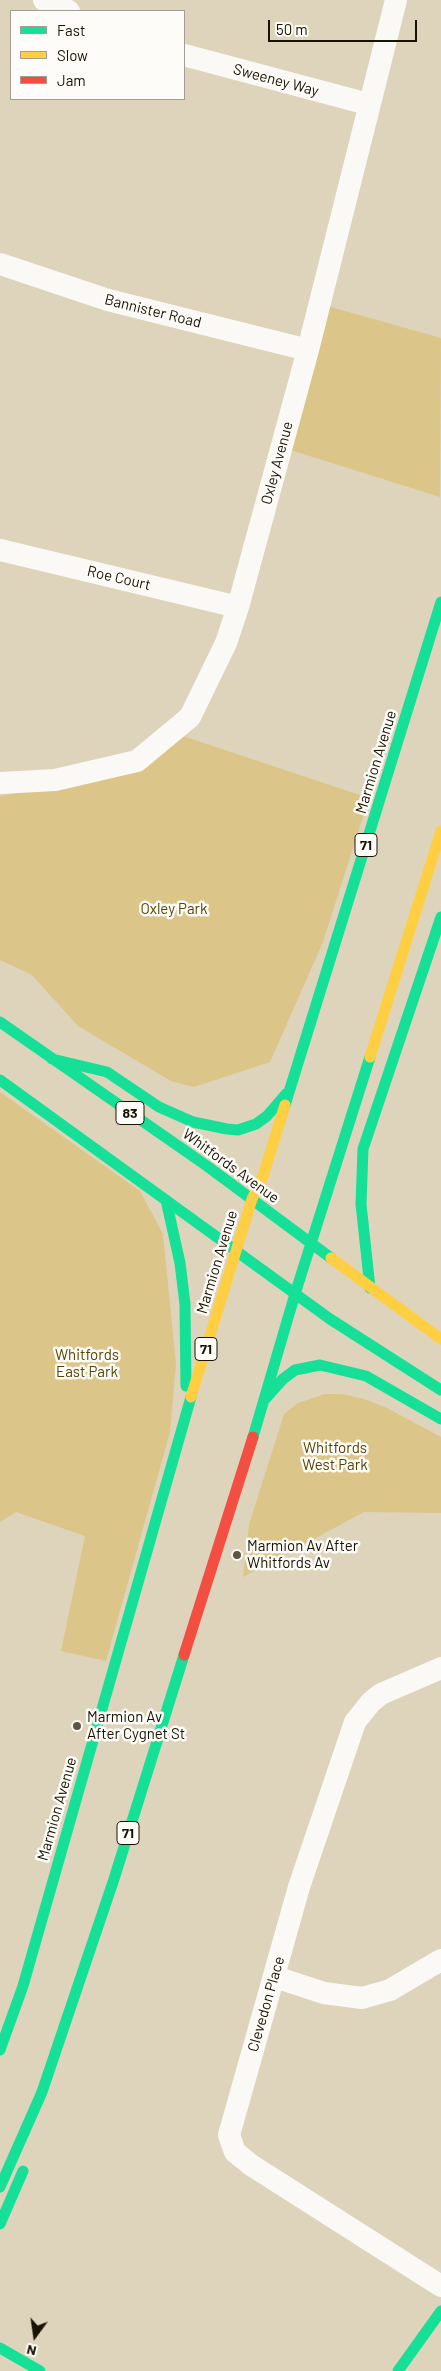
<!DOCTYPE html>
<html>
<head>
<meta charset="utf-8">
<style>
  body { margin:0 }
  #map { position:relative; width:441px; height:2371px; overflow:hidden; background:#ddd4bb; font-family:Barlow,sans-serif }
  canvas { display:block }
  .legend { position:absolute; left:10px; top:10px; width:175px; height:90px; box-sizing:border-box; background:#fefcf8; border:1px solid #a29e96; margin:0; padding:6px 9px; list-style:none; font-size:15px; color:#191203 }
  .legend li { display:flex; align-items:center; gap:10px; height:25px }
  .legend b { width:25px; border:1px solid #a29e96 }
  .north { position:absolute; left:10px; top:2311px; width:50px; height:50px; -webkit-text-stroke:4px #fefcf8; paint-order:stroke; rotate:194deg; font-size:14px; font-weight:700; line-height:20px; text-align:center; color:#191203 }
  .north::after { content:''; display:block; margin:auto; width:18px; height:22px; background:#191203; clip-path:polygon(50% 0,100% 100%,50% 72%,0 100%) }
  .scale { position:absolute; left:268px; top:20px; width:149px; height:22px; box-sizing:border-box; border:2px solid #191203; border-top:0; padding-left:6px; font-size:15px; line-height:18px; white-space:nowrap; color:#191203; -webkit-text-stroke:4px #fefcf8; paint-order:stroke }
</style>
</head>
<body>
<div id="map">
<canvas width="441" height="2371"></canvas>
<ul class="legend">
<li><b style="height:6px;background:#16e098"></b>Fast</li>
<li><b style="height:6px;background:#ffcf43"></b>Slow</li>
<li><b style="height:6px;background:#f24e42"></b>Jam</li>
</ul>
<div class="north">N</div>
<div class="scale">50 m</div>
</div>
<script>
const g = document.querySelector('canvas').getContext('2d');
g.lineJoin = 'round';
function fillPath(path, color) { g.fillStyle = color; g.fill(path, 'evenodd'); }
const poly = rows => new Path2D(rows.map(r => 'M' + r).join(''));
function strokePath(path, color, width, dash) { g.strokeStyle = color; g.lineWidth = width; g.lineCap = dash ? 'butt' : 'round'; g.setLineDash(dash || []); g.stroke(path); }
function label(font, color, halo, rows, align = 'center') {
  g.font = font + ' Barlow,sans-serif'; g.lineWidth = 5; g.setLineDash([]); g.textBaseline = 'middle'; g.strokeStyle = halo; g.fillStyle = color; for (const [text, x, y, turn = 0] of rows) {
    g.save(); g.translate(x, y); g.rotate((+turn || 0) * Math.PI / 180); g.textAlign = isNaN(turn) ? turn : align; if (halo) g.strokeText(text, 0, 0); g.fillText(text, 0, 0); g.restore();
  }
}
const green = poly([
  [320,304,441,338,440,497,281,447],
  [183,736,369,798,323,942,270,1062,194,1087,171,1081,78,1026,32,975,0,960,0,796,101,779],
  [0,1092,140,1191,163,1234,176,1364,170,1432,106,1661,61,1651,85,1536,16,1512,0,1522],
  [325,1394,342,1394,364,1399,385,1407,441,1437,441,1513,364,1512,243,1577,249,1525,284,1414,298,1403]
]);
const street = poly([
  [44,0,69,11],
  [184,55,368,104],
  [0,264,108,300,308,350],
  [0,550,238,607],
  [0,783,55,780,137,761,190,717,226,643,238,607,308,350,396,0],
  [441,1668,381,1694,371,1702,355,1722,299,1887,229,2135,235,2152,251,2165,441,2286],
  [275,1977,324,1993,362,1998,390,1990,441,1960]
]);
const fast = poly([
  [0,1022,207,1166,331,1258],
  [52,1059,107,1072,159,1107,193,1122,227,1129,238,1130,256,1124,267,1116,286,1094],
  [0,1080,330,1319,441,1390],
  [285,1105,441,602],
  [166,1200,180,1263,185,1304,186,1386],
  [370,1288,361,1204,363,1149,441,917],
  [266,1398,283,1379,295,1370,320,1365,366,1376,441,1419],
  [253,1437,295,1294,370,1057],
  [0,2050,23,1986,191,1397],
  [0,2187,42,2092,114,1879,184,1655],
  [0,2224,23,2171],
  [0,2348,40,2371],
  [398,2371,441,2311]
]);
const slow = poly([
  [370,1057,441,831],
  [331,1258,441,1339],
  [191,1397,252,1199,263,1176,285,1105]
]);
const jam = poly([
  [184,1655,253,1437]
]);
const markers = [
  [237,1555,5,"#5e5643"],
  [77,1726,5,"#5e5643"]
];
const shields = [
  [366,845,22],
  [130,1113,28],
  [206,1349,22],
  [128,1833,22]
];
const shieldNames = [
  ["71",366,845],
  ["83",130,1113],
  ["71",206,1349],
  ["71",128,1833]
];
const streetNames = [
  ["Sweeney Way",276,80,15],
  ["Bannister Road",153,311,14],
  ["Oxley Avenue",277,463,-75],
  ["Roe Court",119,578,13],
  ["Marmion Avenue",376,762,-73],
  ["Whitfords Avenue",231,1166,36],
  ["Marmion Avenue",217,1262,-73],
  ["Marmion Avenue",57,1809,-74],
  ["Clevedon Place",266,2004,-74]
];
const parkNames = [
  ["Oxley Park",174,909],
  ["Whitfords",87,1355],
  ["East Park",87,1372],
  ["Whitfords",335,1448],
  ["West Park",335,1465]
];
const poiNames = [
  ["Marmion Av After",247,1546],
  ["Whitfords Av",247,1563],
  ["Marmion Av",87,1717],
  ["After Cygnet St",87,1734]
];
fillPath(green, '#dbc588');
strokePath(street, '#faf9f5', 22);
strokePath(fast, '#16e098', 11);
strokePath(slow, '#ffcf43', 11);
strokePath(jam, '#f24e42', 11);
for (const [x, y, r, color] of markers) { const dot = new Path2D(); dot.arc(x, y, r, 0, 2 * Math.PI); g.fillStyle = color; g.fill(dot); strokePath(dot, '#fefcf8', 2); }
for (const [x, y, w] of shields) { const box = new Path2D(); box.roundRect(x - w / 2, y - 11.5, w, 23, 4); g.fillStyle = '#fefcf8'; g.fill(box); strokePath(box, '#191203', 1); }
label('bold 14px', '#191203', null, shieldNames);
label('15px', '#191203', '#fefcf8', streetNames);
label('15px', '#574404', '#fefcf8', parkNames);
label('15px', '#191203', '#fefcf8', poiNames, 'left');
</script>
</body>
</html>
